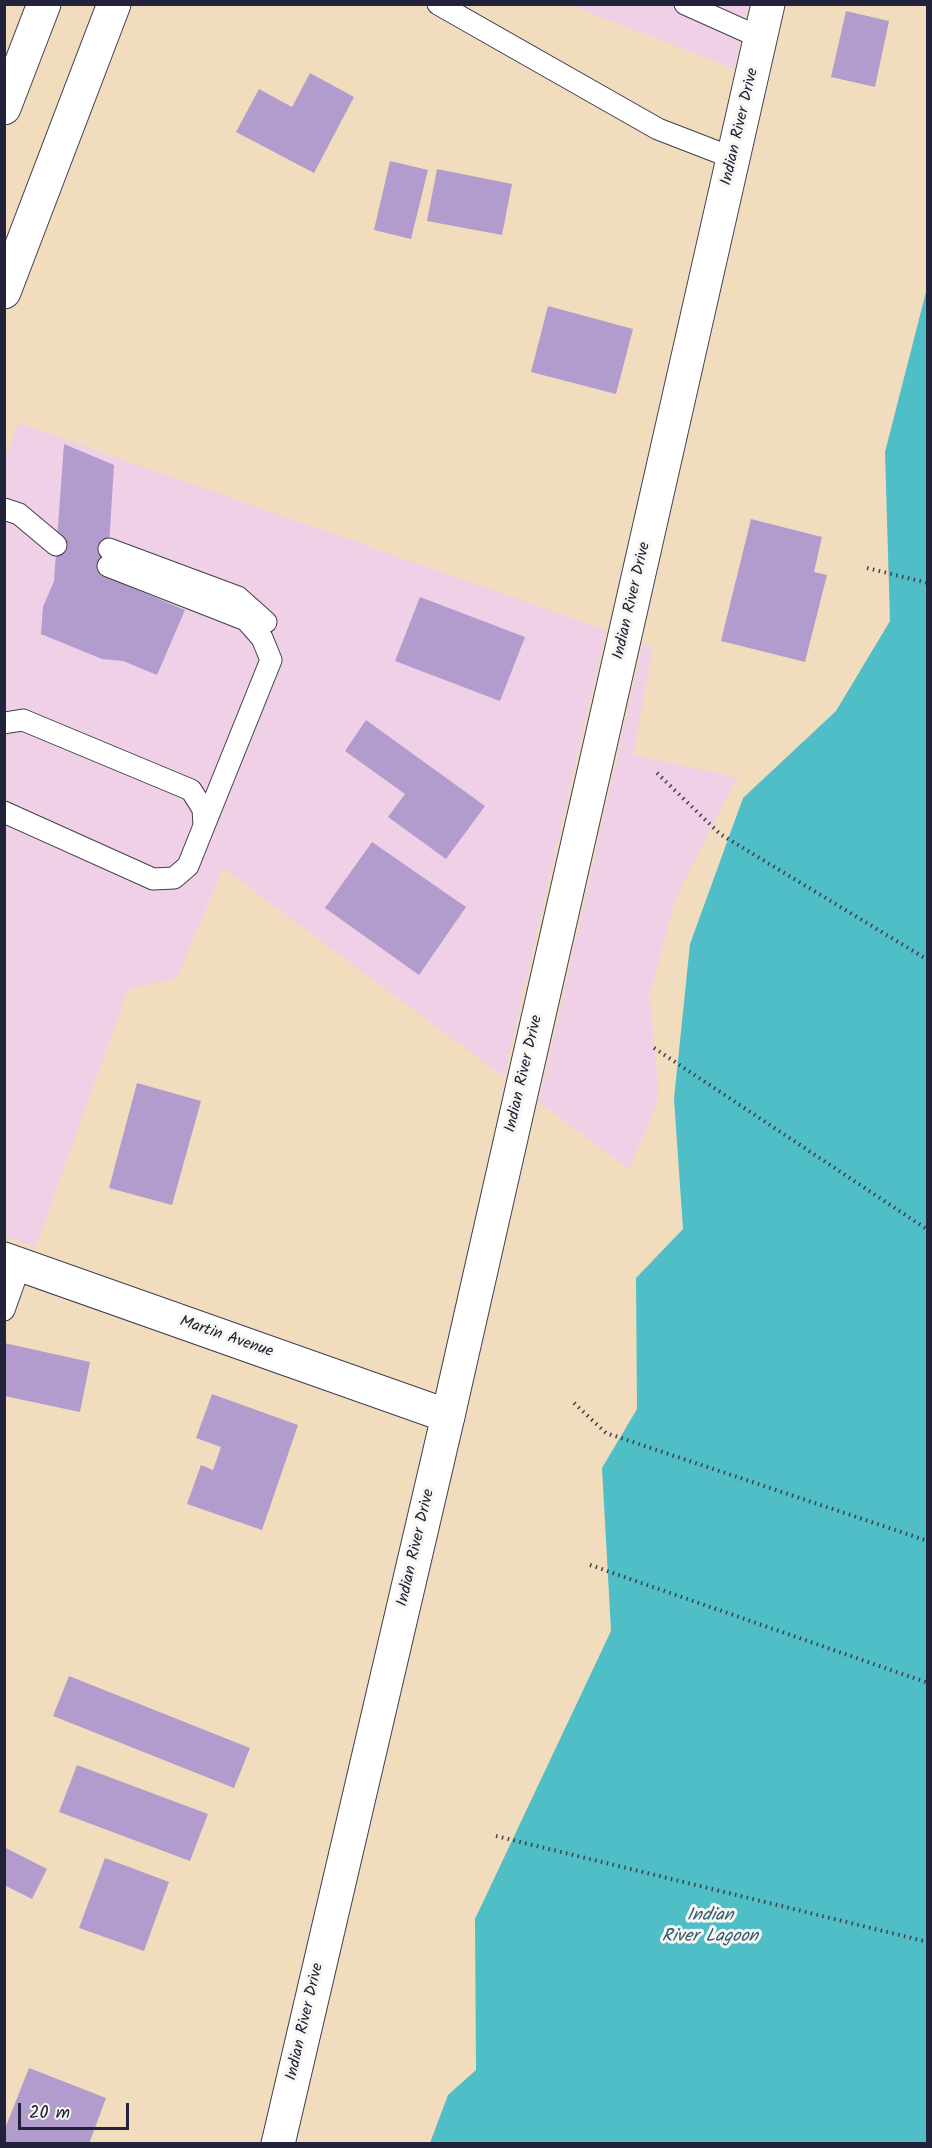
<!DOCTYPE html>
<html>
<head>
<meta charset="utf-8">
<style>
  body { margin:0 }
  #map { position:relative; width:932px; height:2148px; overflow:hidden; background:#f1ddbe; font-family:Kalam,sans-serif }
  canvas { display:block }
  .frame { position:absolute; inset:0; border:6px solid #22223b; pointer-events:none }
  .scale { position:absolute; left:18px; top:2103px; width:111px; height:27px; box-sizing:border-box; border:3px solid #22223b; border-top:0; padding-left:8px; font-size:18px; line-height:21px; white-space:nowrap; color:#22223b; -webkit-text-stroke:4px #f6f6f2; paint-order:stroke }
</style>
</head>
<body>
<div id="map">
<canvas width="932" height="2148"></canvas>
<div class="frame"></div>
<div class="scale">20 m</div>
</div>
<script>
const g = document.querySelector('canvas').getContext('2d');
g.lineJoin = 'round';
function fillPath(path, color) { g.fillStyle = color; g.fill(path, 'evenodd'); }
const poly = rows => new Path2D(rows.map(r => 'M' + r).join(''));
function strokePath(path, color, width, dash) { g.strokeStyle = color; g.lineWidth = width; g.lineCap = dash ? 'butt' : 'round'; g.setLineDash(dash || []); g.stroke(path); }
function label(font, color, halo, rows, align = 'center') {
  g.font = font + ' Kalam,sans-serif'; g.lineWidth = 6; g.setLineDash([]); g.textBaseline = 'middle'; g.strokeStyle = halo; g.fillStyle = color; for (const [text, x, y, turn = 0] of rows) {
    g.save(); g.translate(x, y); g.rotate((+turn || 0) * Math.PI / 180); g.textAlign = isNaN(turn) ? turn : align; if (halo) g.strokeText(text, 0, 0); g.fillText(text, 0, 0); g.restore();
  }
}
const built = poly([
  [571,5,748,5,734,69],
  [19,423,606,630,504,1077,223,868,177,978,128,989,36,1247,5,1236,4,459],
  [643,643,653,647,633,755,740,778,733,785,676,897,649,996,658,1081,657,1104,629,1169,539,1102]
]);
const water = poly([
  [927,288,927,2143,430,2143,448,2095,476,2070,475,1919,611,1631,602,1468,637,1409,636,1278,683,1229,674,1099,690,944,743,798,836,711,890,621,885,452]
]);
const building = poly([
  [846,11,889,21,875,87,831,77],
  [310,73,354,97,314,173,236,132,259,89,292,107],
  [390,161,428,170,411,239,374,230],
  [437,169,512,184,502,235,427,221],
  [548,306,633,329,616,394,531,372],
  [64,444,114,465,107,577,185,610,157,675,123,661,102,659,41,634,43,607,54,581],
  [751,519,822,537,814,572,827,575,805,662,721,641],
  [420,597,525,637,500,701,395,661],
  [366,720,485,806,446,859,388,817,405,794,345,751],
  [372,842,466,907,419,975,325,908],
  [137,1083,201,1101,172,1205,109,1188],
  [4,1343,90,1362,80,1412,4,1396],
  [212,1394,298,1425,262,1530,187,1504,201,1465,213,1470,221,1447,196,1438],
  [69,1676,250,1748,234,1788,53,1716],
  [77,1765,208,1814,190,1861,59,1812],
  [4,1847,47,1869,32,1899,4,1885],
  [105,1858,169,1882,144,1951,79,1928],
  [29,2068,106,2098,89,2144,4,2144,4,2131]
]);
const path = poly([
  [867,568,928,583],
  [657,773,720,834,928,960],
  [654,1048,928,1230],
  [574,1403,606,1433,928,1541],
  [590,1565,928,1683],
  [496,1836,928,1942]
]);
const lane = poly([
  [438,4,658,129,733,158],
  [685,4,761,38],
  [4,509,19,514,56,545],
  [109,549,238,597,266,622],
  [108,566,246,620,262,638,271,660,204,826],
  [4,723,23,720,191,790,203,809,204,826,188,866,174,878,153,879,4,812],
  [4,1310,20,1265]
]);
const street = poly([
  [4,1259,448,1416]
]);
const secondary = poly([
  [278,2144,448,1416,768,4]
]);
const primary = poly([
  [4,108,44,4],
  [4,292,114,4]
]);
const streetNames = [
  ["Indian River Drive",741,127,-77],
  ["Indian River Drive",633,601,-77],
  ["Indian River Drive",525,1074,-77],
  ["Martin Avenue",226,1338,19],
  ["Indian River Drive",417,1548,-77],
  ["Indian River Drive",306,2022,-77]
];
const waterNames = [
  ["Indian",710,1917],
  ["River Lagoon",710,1938]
];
fillPath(built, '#efd0e6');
fillPath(water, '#50bec6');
fillPath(building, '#b19ccd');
strokePath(lane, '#413e4f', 23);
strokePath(street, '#413e4f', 35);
strokePath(secondary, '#413e4f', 35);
strokePath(primary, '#413e4f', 35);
strokePath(path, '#413e4f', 4, [1.5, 4.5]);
strokePath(lane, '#fff', 21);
strokePath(street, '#fff', 33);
strokePath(secondary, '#fff', 33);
strokePath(primary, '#fff', 33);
label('16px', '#22223b', '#f6f6f2', streetNames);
label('italic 18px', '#32596c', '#f6f6f2', waterNames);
</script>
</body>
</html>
